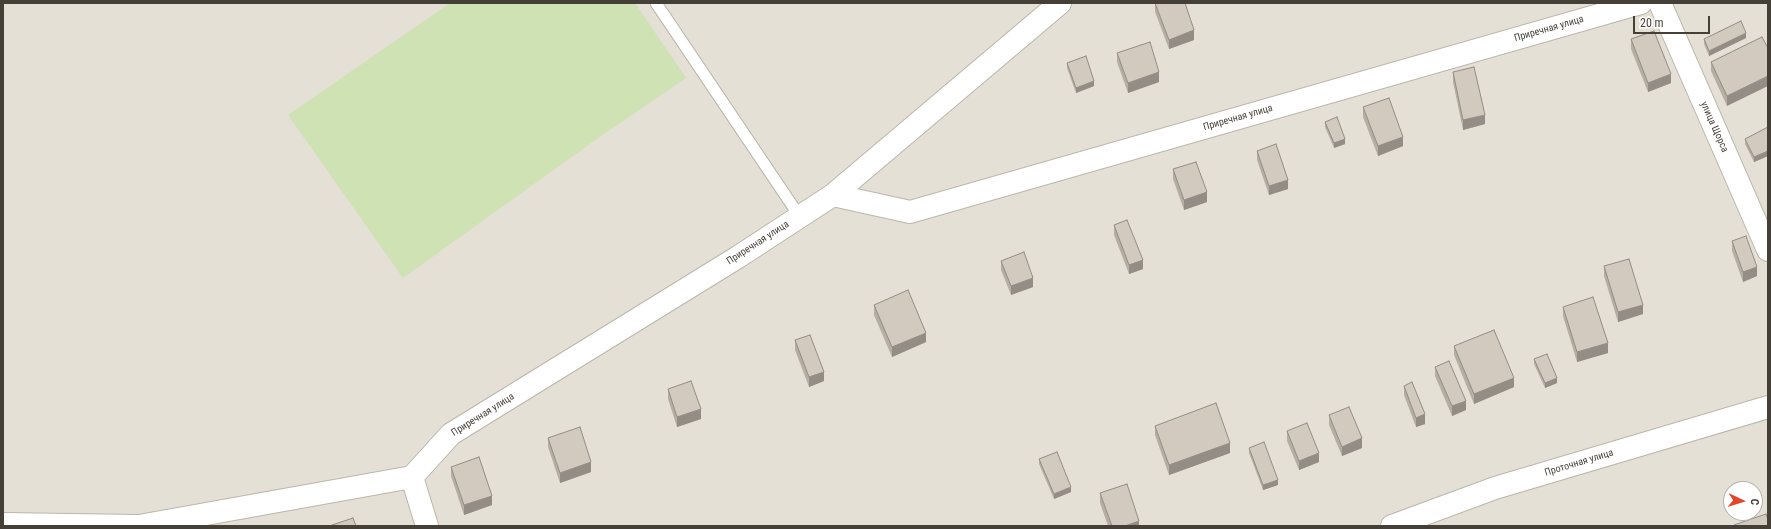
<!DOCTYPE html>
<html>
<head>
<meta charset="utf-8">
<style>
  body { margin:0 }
  #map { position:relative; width:1771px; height:529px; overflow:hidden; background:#f2efe7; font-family:"Roboto Condensed",sans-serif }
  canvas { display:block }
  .frame { position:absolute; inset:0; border:4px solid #443f37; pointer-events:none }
  .north { position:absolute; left:1723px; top:481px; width:40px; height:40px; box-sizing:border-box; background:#fff; border:1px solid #b4b2af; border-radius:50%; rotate:94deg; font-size:11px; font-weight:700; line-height:16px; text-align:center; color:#443f37 }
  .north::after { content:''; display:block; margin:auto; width:14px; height:18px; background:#e5462b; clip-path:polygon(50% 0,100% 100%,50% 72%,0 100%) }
  .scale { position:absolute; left:1633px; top:16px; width:77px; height:18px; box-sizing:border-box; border:2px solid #443f37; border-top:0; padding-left:5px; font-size:12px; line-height:14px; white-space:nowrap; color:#443f37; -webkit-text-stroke:3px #fff; paint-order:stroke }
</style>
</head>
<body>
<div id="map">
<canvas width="1771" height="529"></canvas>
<div class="frame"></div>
<div class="north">С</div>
<div class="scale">20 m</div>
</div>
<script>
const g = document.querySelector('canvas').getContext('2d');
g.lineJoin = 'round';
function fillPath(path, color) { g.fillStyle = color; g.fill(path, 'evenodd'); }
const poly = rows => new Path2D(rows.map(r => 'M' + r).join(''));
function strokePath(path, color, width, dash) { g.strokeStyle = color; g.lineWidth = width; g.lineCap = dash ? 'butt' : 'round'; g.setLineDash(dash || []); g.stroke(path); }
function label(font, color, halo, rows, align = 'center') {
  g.font = font + ' "Roboto Condensed",sans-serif'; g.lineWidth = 3; g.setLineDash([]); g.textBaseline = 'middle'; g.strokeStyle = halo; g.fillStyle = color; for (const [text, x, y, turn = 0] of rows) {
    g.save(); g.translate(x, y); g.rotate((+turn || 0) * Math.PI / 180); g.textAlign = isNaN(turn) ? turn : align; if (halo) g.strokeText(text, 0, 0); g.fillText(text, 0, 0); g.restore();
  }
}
const residential = poly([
  [3,3,1768,3,1768,526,3,526],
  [1731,489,1755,489,1755,513,1731,513]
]);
const green = poly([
  [450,3,635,3,686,78,594,141,403,278,288,115]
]);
const service = poly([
  [656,3,800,217]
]);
const minor = poly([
  [1660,3,1768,250],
  [833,195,910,212,1641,3],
  [3,524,139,526,412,477],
  [1392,526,1495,488,1768,407]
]);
const tertiary = poly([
  [427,526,412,477,451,434,738,257,833,195,1060,3]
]);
const wall = poly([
  [1155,3,1185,3,1194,40,1169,49,1155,12],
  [1762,37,1727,106,1711,71,1711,62],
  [1746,38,1709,56,1704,44,1704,39],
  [1631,39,1671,83,1648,92,1631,49],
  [1117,53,1159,82,1128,93,1117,62],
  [1067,63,1094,86,1076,93,1067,68],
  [1453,72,1485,124,1463,130,1453,82],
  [1363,107,1403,146,1378,156,1363,117],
  [1325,122,1345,144,1334,148,1325,127],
  [1768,127,1768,156,1754,162,1745,144,1745,139],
  [1257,151,1288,189,1269,195,1257,160],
  [1173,169,1207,202,1184,210,1173,179],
  [1768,182,1768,191,1767,188,1767,183],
  [1114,225,1143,269,1129,274,1114,235],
  [1732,241,1757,276,1743,282,1732,251],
  [1001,261,1033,287,1011,295,1001,270],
  [1604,266,1643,314,1618,322,1604,276],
  [874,305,926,342,892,357,874,315],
  [1563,307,1608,353,1577,362,1563,316],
  [795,340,824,381,809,387,795,350],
  [1454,346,1514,387,1474,404,1454,355],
  [1534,359,1557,383,1545,388,1534,364],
  [1435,367,1466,410,1452,416,1435,376],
  [1404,386,1425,424,1416,427,1404,395],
  [668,389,701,419,677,427,668,399],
  [1329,415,1362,448,1342,456,1329,425],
  [1155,426,1230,453,1169,475,1155,435],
  [1287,431,1319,462,1299,470,1287,441],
  [548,438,591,472,560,483,548,447],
  [1249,448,1278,485,1263,490,1249,453],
  [1039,459,1071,492,1054,499,1039,464],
  [451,467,492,505,464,515,451,476],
  [1100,493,1139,526,1108,526,1100,503]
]);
const shadedWall = poly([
  [1194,30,1194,40,1169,49,1169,40],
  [1746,33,1746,38,1709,56,1709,51],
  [1159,72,1159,82,1128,93,1128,83],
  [1671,74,1671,83,1648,92,1648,83],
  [1768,76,1768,86,1727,106,1727,96],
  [1094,81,1094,86,1076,93,1076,88],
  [1485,115,1485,124,1463,130,1463,120],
  [1403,137,1403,146,1378,156,1378,146],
  [1345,139,1345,144,1334,148,1334,143],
  [1768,151,1768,156,1754,162,1754,157],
  [1288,180,1288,189,1269,195,1269,186],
  [1207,192,1207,202,1184,210,1184,200],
  [1143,260,1143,269,1129,274,1129,265],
  [1757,267,1757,276,1743,282,1743,272],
  [1033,278,1033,287,1011,295,1011,286],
  [1643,305,1643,314,1618,322,1618,312],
  [926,333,926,342,892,357,892,347],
  [1608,343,1608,353,1577,362,1577,352],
  [824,372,824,381,809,387,809,377],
  [1514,378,1514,387,1474,404,1474,394],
  [1557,378,1557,383,1545,388,1545,383],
  [1466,401,1466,410,1452,416,1452,406],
  [701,409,701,419,677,427,677,417],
  [1425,414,1425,424,1416,427,1416,418],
  [1362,438,1362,448,1342,456,1342,447],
  [1230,443,1230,453,1169,475,1169,465],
  [1319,453,1319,462,1299,470,1299,461],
  [591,462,591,472,560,483,560,473],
  [1278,480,1278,485,1263,490,1263,485],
  [1071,487,1071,492,1054,499,1054,494],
  [492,496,492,505,464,515,464,505],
  [1139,521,1139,526,1125,526]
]);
const building = poly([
  [1155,3,1185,3,1194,30,1169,40,1155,3],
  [1741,21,1746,33,1709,51,1704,39,1741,21],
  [1654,31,1671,74,1648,83,1631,39,1654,31],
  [1762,37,1768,48,1768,76,1727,96,1711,62,1762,37],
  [1150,42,1159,72,1128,83,1117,53,1150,42],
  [1086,56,1094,81,1076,88,1067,63,1086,56],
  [1474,67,1485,115,1463,120,1453,72,1474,67],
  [1389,98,1403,137,1378,146,1363,107,1389,98],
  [1337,117,1345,139,1334,143,1325,122,1337,117],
  [1768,127,1768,151,1754,157,1745,139,1768,127],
  [1276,144,1288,180,1269,186,1257,151,1276,144],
  [1196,162,1207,192,1184,200,1173,169,1196,162],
  [1127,220,1143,260,1129,265,1114,225,1127,220],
  [1746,236,1757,267,1743,272,1732,241,1746,236],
  [1024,252,1033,278,1011,286,1001,261,1024,252],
  [1629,259,1643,305,1618,312,1604,266,1629,259],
  [908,290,926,333,892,347,874,305,908,290],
  [1593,297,1608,343,1577,352,1563,307,1593,297],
  [1494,330,1514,378,1474,394,1454,346,1494,330],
  [810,335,824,372,809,377,795,340,810,335],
  [1547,354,1557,378,1545,383,1534,359,1547,354],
  [1449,361,1466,401,1452,406,1435,367,1449,361],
  [691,381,701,409,677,417,668,389,691,381],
  [1412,382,1425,414,1416,418,1404,386,1412,382],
  [1216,403,1230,443,1169,465,1155,426,1216,403],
  [1349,407,1362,438,1342,447,1329,415,1349,407],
  [1307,423,1319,453,1299,461,1287,431,1307,423],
  [580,427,591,462,560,473,548,438,580,427],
  [1264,442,1278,480,1263,485,1249,448,1264,442],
  [1057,452,1071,487,1054,494,1039,459,1057,452],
  [479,457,492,496,464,505,451,467,479,457],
  [1127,484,1139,521,1125,526,1112,526,1100,493,1127,484],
  [1766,514,1768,520,1768,526,1734,526,1734,525,1766,514],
  [353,518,356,526,329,526,353,518]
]);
const streetNames = [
  ["Приречная улица",1549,29,-16],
  ["Приречная улица",1238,118,-16],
  ["улица Щорса",1714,127,66],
  ["Приречная улица",758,243,-33],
  ["Приречная улица",483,415,-32],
  ["Проточная улица",1579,463,-17]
];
fillPath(residential, '#e5e0d6');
fillPath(green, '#cee2b4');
strokePath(service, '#bcb6ab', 13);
strokePath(minor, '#bcb6ab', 24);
strokePath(tertiary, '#bcb6ab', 24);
strokePath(service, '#fff', 11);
strokePath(minor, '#fff', 22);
strokePath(tertiary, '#fff', 22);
fillPath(wall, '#b5aea3');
fillPath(shadedWall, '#938d85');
fillPath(building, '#d2cabe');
strokePath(building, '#938d85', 1);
label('10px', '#443f37', '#fff', streetNames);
</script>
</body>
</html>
